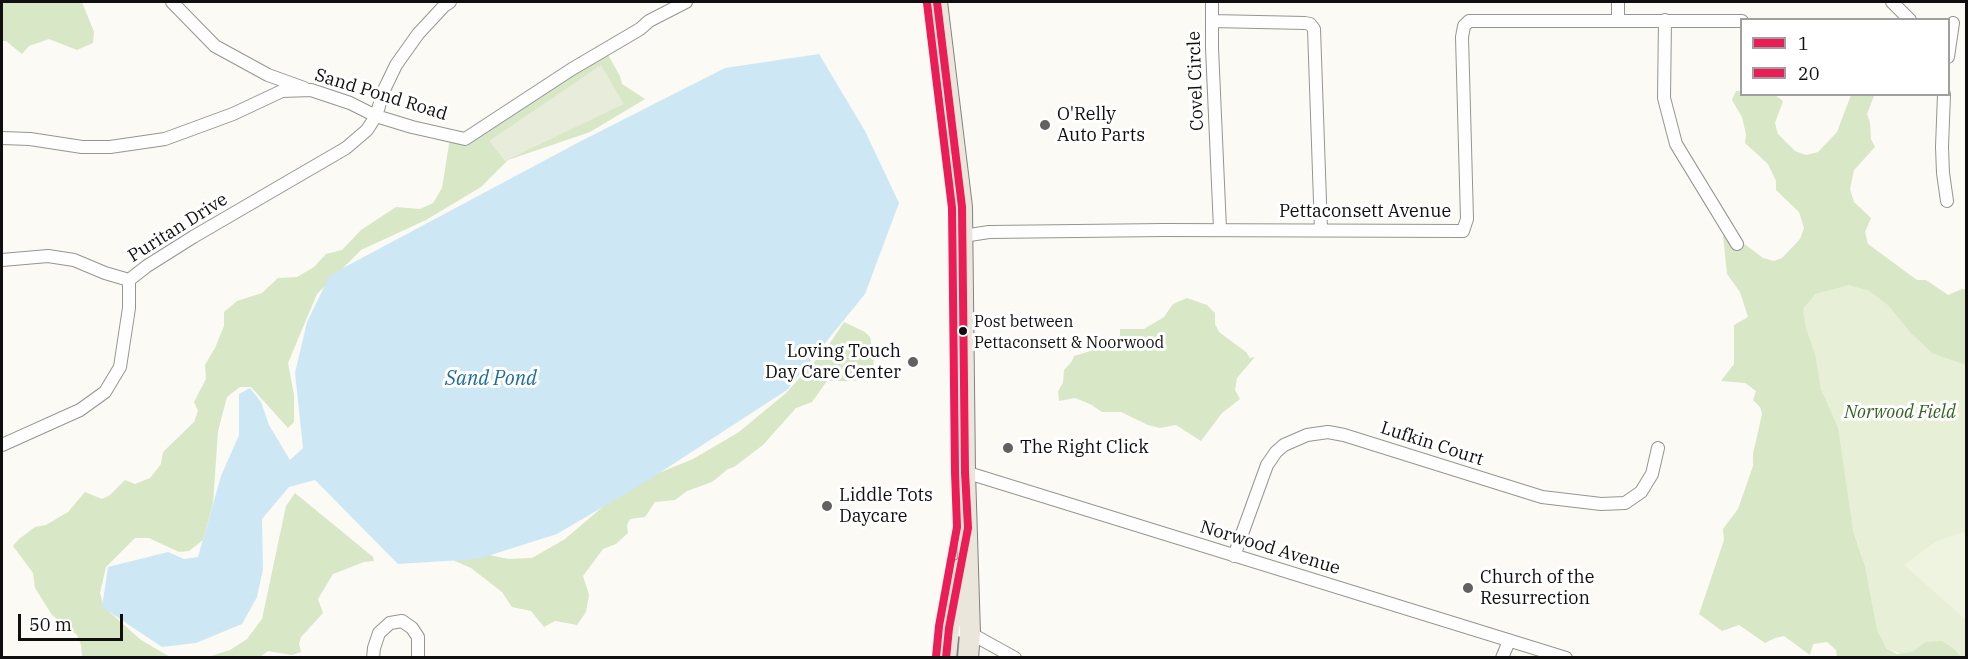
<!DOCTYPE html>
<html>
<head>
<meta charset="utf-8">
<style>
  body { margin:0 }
  #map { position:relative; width:1968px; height:659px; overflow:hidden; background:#fbfaf5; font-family:"IBM Plex Serif",serif }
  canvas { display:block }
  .frame { position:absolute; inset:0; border:3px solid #0f0f0f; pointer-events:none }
  .legend { position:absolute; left:1740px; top:18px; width:210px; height:78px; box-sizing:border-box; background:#fff; border:2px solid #9f9f9f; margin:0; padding:8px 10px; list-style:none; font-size:18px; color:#0f0f0f }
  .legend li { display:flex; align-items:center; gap:12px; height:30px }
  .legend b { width:30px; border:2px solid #9f9f9f }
  .scale { position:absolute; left:18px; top:614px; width:105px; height:27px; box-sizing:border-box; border:3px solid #0f0f0f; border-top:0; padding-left:8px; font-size:18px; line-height:21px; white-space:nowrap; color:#0f0f0f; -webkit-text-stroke:4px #fff; paint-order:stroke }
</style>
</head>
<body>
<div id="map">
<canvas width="1968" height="659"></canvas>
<div class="frame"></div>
<ul class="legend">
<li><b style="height:8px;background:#ea1d57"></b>1</li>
<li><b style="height:8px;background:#ea1d57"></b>20</li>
</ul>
<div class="scale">50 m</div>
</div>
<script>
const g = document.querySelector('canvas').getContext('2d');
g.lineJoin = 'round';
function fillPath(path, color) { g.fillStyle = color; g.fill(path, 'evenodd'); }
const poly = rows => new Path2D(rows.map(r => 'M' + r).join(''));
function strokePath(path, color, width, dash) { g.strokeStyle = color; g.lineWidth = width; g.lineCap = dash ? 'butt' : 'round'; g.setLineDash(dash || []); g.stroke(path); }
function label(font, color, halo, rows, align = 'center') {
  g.font = font + ' "IBM Plex Serif",serif'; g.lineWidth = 6; g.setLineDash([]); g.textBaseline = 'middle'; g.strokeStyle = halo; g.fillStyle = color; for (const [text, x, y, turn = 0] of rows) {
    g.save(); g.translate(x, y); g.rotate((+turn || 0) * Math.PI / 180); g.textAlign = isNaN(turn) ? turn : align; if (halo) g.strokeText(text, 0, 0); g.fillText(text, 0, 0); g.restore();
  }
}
const green = poly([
  [1842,282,1869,291,1966,354,1966,657,1908,657,1886,648,1869,634,1862,557,1853,530,1825,400,1787,292]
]);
const forest = poly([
  [2,2,82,2,94,32,93,43,77,50,49,39,29,46,22,54,6,41,2,41],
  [607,53,620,76,622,84,645,99,590,132,508,160,481,187,426,220,361,250,317,294,288,363,294,395,294,422,288,428,251,387,240,387,227,397,218,431,213,503,203,540,189,551,179,552,149,538,135,538,106,567,100,593,104,607,141,640,170,657,84,658,82,656,81,645,77,635,52,615,35,588,33,573,13,546,19,539,35,527,46,525,68,512,85,492,102,499,110,495,125,480,135,484,150,478,161,464,163,452,194,422,198,411,194,402,206,379,205,365,215,348,224,326,224,312,237,301,262,293,278,278,297,277,314,267,326,254,342,250,361,230,396,207,420,209,433,203,442,188,450,138,465,139],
  [1736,91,1741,91,1742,94,1775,95,1783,101,1775,123,1778,134,1795,151,1806,155,1818,152,1837,132,1851,95,1874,96,1867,114,1870,122,1871,139,1875,147,1854,170,1850,189,1854,202,1871,218,1865,232,1868,244,1917,280,1926,280,1948,295,1962,289,1966,289,1966,365,1932,353,1910,332,1888,305,1869,291,1849,285,1815,294,1803,309,1806,329,1815,354,1821,389,1838,428,1853,530,1865,567,1877,630,1886,648,1897,654,1912,652,1926,642,1942,641,1954,649,1961,657,1837,657,1836,650,1827,642,1813,644,1810,655,1784,636,1775,638,1765,643,1739,625,1722,631,1699,614,1724,540,1723,529,1738,509,1753,466,1753,454,1762,414,1760,407,1753,400,1756,391,1745,383,1721,381,1734,364,1734,325,1748,317,1740,292,1727,274,1723,235,1730,233,1763,258,1774,261,1782,258,1800,239,1804,228,1799,212,1776,190,1776,181,1768,164,1745,143,1746,135,1742,117,1732,100],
  [1187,298,1207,305,1215,313,1215,324,1219,332,1246,352,1250,358,1255,357,1237,378,1235,390,1240,399,1222,413,1201,441,1176,425,1160,428,1148,425,1121,412,1102,412,1090,404,1075,398,1059,401,1058,391,1063,383,1064,370,1072,361,1074,356,1120,342,1120,329,1144,329,1164,317,1173,304],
  [844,322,865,332,870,337,874,357,873,376,854,381,827,381,812,402,796,408,763,445,734,467,728,469,712,482,687,491,675,500,655,502,645,517,630,519,627,525,628,533,616,544,603,549,583,576,589,595,586,612,577,625,555,621,544,627,531,611,512,607,502,592,471,568,455,561,447,552,457,548,508,559,532,558,565,539,627,486,693,459,739,432,786,393,826,349],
  [295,493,373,557,374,561,364,562,333,574,318,599,323,613,301,637,299,644,301,652,292,655,268,651,260,657,208,657,230,650,247,639,262,619,286,506]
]);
const cemetery = poly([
  [601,65,624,104,505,161,489,141]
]);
const pitch = poly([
  [1963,532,1966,532,1966,620,1904,565,1935,542]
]);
const water = poly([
  [819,54,865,131,899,203,865,294,787,390,647,481,557,534,478,559,398,564,315,480,289,487,262,519,263,569,257,597,242,624,196,643,162,647,102,607,108,567,168,552,184,559,198,557,221,476,239,435,239,394,250,388,261,402,269,425,290,460,303,448,295,373,307,322,330,275,581,141,725,68]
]);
const street = poly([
  [172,2,215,46,268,75,304,88],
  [1212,2,1212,48,1220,229],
  [1892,2,1910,20],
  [1618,20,1618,2],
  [1665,20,1664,98,1676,144,1737,244],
  [1212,21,1305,23,1310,24,1314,29,1321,230],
  [1948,57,1953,23],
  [1944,94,1942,147,1943,173,1947,201],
  [2,138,30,139,82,147,110,147,165,139,233,114,282,91,311,90,350,103,376,116,412,127,465,139,572,69,640,29,649,21,686,2],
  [963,236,989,232,1164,230,1463,231,1467,219,1462,37,1464,26,1469,21,1742,21],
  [2,260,48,256,74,260,105,273,129,280],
  [2,445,80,410,105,392,120,367,129,308,129,280,147,266,193,237,346,148,367,130,376,116,384,90,396,65,418,34,444,6,450,2],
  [965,472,1566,658],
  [1234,556,1267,465,1276,452,1284,445,1307,435,1328,432,1344,435,1542,497,1601,504,1625,503,1641,492,1652,474,1658,448],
  [949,628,970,633,1015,658],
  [373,658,374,648,379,633,390,623,402,621,412,628,418,637,418,658],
  [1502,658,1509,641]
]);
const primary = poly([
  [937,2,962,207,965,472,970,633,968,658],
  [946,658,949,628,960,569]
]);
const bus1 = poly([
  [937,2,962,207,965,472,968,528,949,628,946,658]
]);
const bus2 = poly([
  [927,3,952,208,955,472,957,527,939,626,936,657]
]);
const markers = [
  [1045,125,6,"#626160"],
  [963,331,5,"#0f0f0f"],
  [913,362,6,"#626160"],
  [1008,448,6,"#626160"],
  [827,506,6,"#626160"],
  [1468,588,6,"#626160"]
];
const busNames = [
  ["Post between",974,322],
  ["Pettaconsett & Noorwood",974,343]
];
const streetNames = [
  ["Covel Circle",1196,81,-92],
  ["Sand Pond Road",381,95,17],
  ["Pettaconsett Avenue",1365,212],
  ["Puritan Drive",178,228,-32],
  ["Lufkin Court",1432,444,18],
  ["Norwood Avenue",1270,548,17]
];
const poiNames = [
  ["O'Relly",1057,115],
  ["Auto Parts",1057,136],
  ["Loving Touch",901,352,"right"],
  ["Day Care Center",901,373,"right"],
  ["The Right Click",1020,448],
  ["Liddle Tots",839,496],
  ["Daycare",839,517],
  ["Church of the",1480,578],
  ["Resurrection",1480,599]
];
const parkNames = [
  ["Norwood Field",1900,413]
];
const waterNames = [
  ["Sand Pond",491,379]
];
fillPath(green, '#e7f0d6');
fillPath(forest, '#d8e7c5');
fillPath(cemetery, '#e8ecda');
fillPath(pitch, '#eff4e0');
fillPath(water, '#cde8f4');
strokePath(street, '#959593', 14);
strokePath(primary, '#838280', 22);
strokePath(street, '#fefefe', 12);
strokePath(primary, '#ebe6db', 20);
strokePath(bus1, '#ea1d57', 8);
strokePath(bus2, '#ea1d57', 8);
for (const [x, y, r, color] of markers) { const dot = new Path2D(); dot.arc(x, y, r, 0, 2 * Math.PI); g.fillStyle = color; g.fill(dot); strokePath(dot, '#fff', 2); }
label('16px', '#0f0f0f', '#fff', busNames, 'left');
label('18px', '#0f0f0f', '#fff', streetNames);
label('18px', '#0f0f0f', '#fff', poiNames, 'left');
label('italic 18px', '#346422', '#fff', parkNames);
label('italic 20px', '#1e6d9b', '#fff', waterNames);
</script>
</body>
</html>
